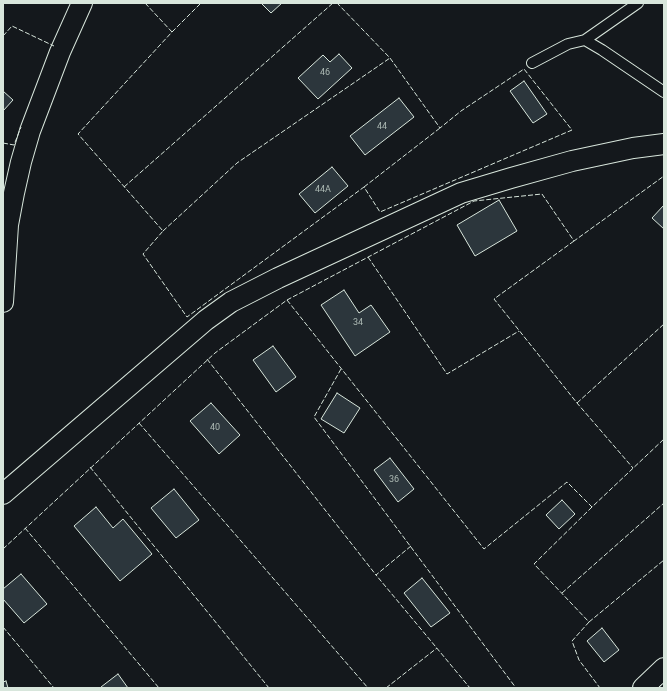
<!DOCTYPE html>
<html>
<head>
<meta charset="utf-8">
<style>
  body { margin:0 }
  #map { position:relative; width:667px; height:691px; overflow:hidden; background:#14181c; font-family:Roboto,sans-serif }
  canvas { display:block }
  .frame { position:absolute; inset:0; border:4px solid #d8e6dc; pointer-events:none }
</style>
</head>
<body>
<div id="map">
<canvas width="667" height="691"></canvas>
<div class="frame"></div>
</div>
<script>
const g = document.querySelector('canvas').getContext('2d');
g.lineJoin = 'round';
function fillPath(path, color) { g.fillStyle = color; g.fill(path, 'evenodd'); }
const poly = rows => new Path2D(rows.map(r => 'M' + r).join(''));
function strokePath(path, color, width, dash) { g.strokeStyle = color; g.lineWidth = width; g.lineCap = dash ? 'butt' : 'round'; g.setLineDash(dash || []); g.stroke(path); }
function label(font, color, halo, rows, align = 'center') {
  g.font = font + ' Roboto,sans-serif'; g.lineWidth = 3; g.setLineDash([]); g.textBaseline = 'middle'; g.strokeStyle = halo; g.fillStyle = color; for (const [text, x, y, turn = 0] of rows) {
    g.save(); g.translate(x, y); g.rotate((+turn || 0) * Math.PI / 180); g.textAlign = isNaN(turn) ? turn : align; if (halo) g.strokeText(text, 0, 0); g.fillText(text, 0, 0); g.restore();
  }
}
const building = poly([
  [261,3,282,3,271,13,261,3],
  [339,54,352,68,318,99,298,78,323,55,330,62,339,54],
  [524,81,547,114,533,123,510,91,524,81],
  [3,91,13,100,3,111,3,91],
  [399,98,414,117,365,155,350,136,399,98],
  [332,167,348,186,315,213,299,194,332,167],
  [499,200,517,231,475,256,457,225,499,200],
  [664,205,664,229,652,218,664,205],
  [344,290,359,313,371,305,390,332,355,356,321,305,344,290],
  [273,346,296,377,276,392,253,360,273,346],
  [337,393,360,408,344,433,321,419,337,393],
  [211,403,240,435,219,454,190,421,211,403],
  [390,458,414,489,398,502,374,470,390,458],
  [174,489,199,520,176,538,151,508,174,489],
  [562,500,575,514,559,529,546,515,562,500],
  [96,507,113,528,123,519,152,554,120,581,74,526,96,507],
  [21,574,47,604,24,623,3,599,3,589,21,574],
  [422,578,450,613,431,627,404,593,422,578],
  [602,628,619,650,604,662,587,641,602,628],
  [118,674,128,688,101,688,101,687,118,674],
  [6,681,8,688,3,688,3,682,6,681]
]);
const lane = poly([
  [585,40,638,3],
  [532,63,568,44,585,40,602,50,664,92]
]);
const street = poly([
  [3,302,8,225,14,193,21,162,30,131,60,52,82,3],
  [3,494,206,320,231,302,278,278,461,193,511,178,572,161,633,148,664,144],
  [643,688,664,668]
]);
const fence = poly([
  [145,3,172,32,78,134,163,231,143,254,187,317,364,187,380,212,572,130,524,69,461,111,440,128,390,58,337,3],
  [172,32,201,3],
  [3,36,12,26,54,46],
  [3,143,14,145,21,127],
  [124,187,333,3],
  [364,187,440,128],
  [163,231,237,163,390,58],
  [574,241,494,299,577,403,633,468],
  [368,257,447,374,519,331],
  [287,300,484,549,567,482,592,507,664,439],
  [207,359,376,575],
  [341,369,314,417,516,688],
  [577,403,664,324],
  [139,423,368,688],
  [90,467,269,688],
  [592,507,534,564,589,622,572,641,579,660,600,688],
  [25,528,159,688],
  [411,546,376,575,470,688],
  [3,549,215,353,287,300,474,201,542,194,574,241,664,176],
  [562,593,664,503],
  [589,622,664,560],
  [3,627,54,688],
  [386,688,437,648],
  [658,688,664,682]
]);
const numberNames = [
  ["46",325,73],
  ["44",382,127],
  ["44А",323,190],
  ["34",358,323],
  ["40",215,428],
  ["36",394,480]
];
fillPath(building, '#2c363c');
strokePath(building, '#d8e6dc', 1);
strokePath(lane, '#d8e6dc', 12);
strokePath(street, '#d8e6dc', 22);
strokePath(lane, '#14181c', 10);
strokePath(street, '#14181c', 20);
strokePath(fence, '#d8e6dc', 1, [5, 2]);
label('9px', '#adbab4', null, numberNames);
</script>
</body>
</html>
